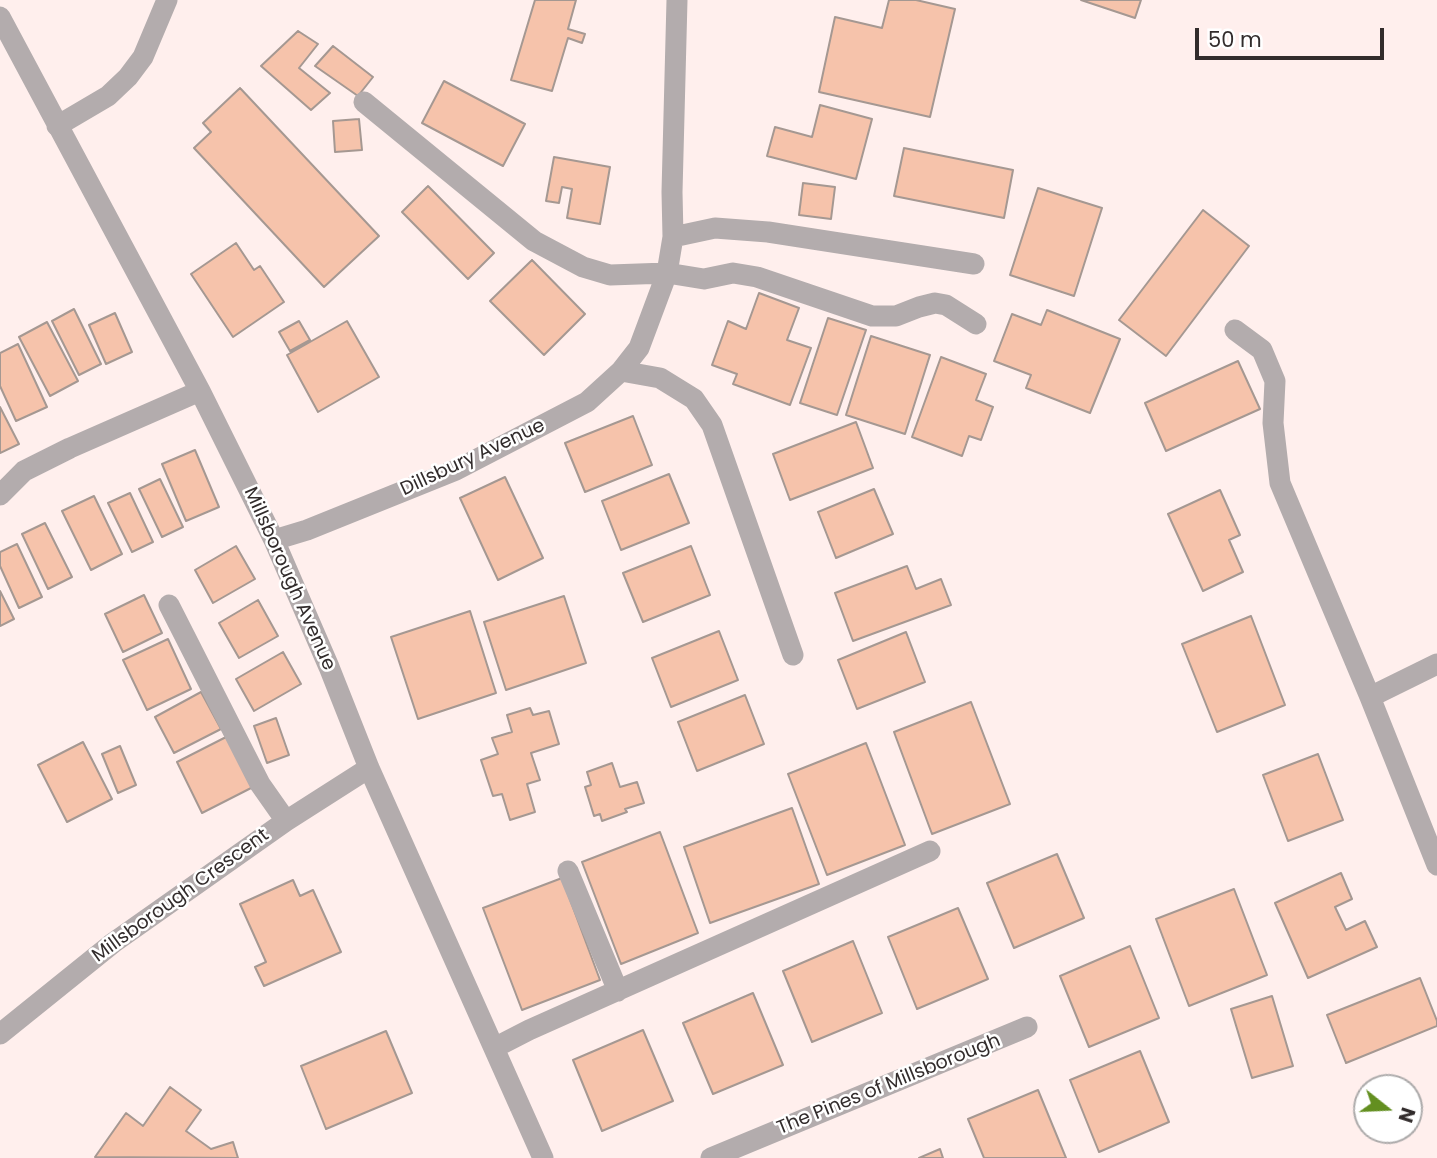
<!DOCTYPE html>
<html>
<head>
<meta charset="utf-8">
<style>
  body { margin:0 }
  #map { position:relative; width:1437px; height:1158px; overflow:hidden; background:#ffefed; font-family:Poppins,sans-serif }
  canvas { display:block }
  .north { position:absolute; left:1353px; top:1074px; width:70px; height:70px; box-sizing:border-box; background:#fff; border:2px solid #adabab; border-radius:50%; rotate:108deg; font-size:19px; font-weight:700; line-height:28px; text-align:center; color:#322c2c }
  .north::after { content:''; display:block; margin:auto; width:24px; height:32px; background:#638f20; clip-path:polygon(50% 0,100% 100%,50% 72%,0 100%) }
  .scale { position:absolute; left:1195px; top:28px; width:189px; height:32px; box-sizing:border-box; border:4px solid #322c2c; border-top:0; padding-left:9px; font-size:21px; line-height:24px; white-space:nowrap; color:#322c2c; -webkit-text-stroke:5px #fff; paint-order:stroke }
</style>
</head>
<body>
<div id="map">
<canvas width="1437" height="1158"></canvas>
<div class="north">N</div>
<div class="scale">50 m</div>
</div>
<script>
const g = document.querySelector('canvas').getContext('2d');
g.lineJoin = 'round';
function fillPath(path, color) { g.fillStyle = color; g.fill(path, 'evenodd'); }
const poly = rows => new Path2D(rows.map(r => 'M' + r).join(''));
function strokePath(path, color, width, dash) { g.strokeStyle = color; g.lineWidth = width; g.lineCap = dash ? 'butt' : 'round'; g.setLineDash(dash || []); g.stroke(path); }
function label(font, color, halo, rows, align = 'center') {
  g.font = font + ' Poppins,sans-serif'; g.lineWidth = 5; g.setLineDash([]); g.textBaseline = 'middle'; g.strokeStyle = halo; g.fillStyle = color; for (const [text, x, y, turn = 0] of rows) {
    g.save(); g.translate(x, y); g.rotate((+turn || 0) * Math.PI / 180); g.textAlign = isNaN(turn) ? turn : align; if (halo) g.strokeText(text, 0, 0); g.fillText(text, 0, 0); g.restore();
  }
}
const building = poly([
  [535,0,576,0,568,29,585,34,582,43,568,38,552,91,511,80,535,0],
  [889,0,916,0,955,9,930,117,819,92,835,17,882,28,889,0],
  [1081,0,1141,0,1135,18,1081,0],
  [298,31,318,44,299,68,330,93,311,110,261,66,298,31],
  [333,46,373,77,358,96,315,66,333,46],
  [444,81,525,124,503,166,422,123,444,81],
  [240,88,379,236,324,287,194,148,211,132,203,123,240,88],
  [820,105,872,119,856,179,767,156,775,127,812,137,820,105],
  [359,119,362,150,335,152,333,121,359,119],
  [904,148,1013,170,1004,218,894,196,904,148],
  [554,157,610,167,600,224,567,218,572,189,562,187,559,203,546,201,554,157],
  [803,183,835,187,831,219,799,215,803,183],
  [428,186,494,253,468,279,402,212,428,186],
  [1038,188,1102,208,1074,296,1010,275,1038,188],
  [1203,210,1249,246,1166,356,1119,320,1203,210],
  [236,243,254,270,260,266,284,302,233,337,191,274,236,243],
  [532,260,585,314,544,355,490,301,532,260],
  [759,293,799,308,787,340,811,348,790,405,733,384,737,374,712,365,728,321,746,329,759,293],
  [74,309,101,364,79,375,52,321,74,309],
  [1047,310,1120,339,1090,413,1026,388,1031,375,994,361,1012,314,1041,325,1047,310],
  [115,313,132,352,106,364,89,325,115,313],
  [828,318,866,330,837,415,800,403,828,318],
  [299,321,310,340,290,351,279,332,299,321],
  [347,321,379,377,318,412,287,355,347,321],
  [47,322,78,381,50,396,19,337,47,322],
  [871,336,930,355,905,434,846,415,871,336],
  [18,344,47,407,16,421,0,386,0,353,18,344],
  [941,357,986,374,976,400,993,407,981,440,969,436,962,456,912,437,941,357],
  [1238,361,1260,409,1166,451,1145,403,1238,361],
  [0,407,19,444,0,453,0,407],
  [633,416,652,465,585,492,565,443,633,416],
  [856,422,873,468,790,500,773,454,856,422],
  [195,450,219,507,186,521,162,464,195,450],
  [669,474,689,523,621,550,602,501,669,474],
  [505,477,543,558,498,580,460,498,505,477],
  [160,479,183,527,162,537,139,489,160,479],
  [874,489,893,534,836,558,818,512,874,489],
  [1220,490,1240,535,1229,540,1243,572,1203,591,1168,514,1220,490],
  [130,493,153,542,132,552,108,503,130,493],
  [94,496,122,554,91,570,62,511,94,496],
  [45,523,72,577,48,589,22,534,45,523],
  [17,544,42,597,19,608,0,566,0,552,17,544],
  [236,546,255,579,213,603,195,570,236,546],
  [691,546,710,595,643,622,623,573,691,546],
  [907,566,916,589,941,579,951,605,853,641,835,593,907,566],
  [0,591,14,619,0,626,0,591],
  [144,595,162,633,123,652,105,614,144,595],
  [564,596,586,663,506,690,484,622,564,596],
  [258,600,278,636,239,658,219,623,258,600],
  [470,611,496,693,418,719,391,637,470,611],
  [1251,616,1285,705,1217,732,1182,644,1251,616],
  [719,631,738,680,671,707,652,658,719,631],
  [906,632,925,682,857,709,838,660,906,632],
  [168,639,191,689,147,710,123,660,168,639],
  [283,652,301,684,254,711,236,679,283,652],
  [201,692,221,729,174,753,155,717,201,692],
  [745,695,764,744,697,771,678,722,745,695],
  [971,702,1010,804,932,834,894,732,971,702],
  [530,708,533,715,549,711,559,744,531,753,540,780,527,784,535,812,510,820,502,794,493,796,481,760,498,754,492,738,512,732,507,715,530,708],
  [276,718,289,755,267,763,254,726,276,718],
  [230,735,255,786,202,813,177,762,230,735],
  [83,742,112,799,67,822,38,765,83,742],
  [866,743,905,845,827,875,788,774,866,743],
  [120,746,136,785,118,793,102,754,120,746],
  [1318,754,1343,820,1288,841,1263,775,1318,754],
  [612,763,620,787,637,782,644,803,625,809,627,812,602,821,600,814,594,816,585,787,591,785,587,772,612,763],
  [792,808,819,884,710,923,684,847,792,808],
  [660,832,698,933,621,964,582,862,660,832],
  [1057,854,1084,918,1014,948,987,883,1057,854],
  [1341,873,1352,899,1335,907,1346,930,1365,921,1377,947,1308,978,1275,903,1341,873],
  [562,878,600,980,522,1010,483,908,562,878],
  [293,880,300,896,313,890,341,952,264,986,255,967,266,962,240,904,293,880],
  [1234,889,1267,975,1189,1006,1156,919,1234,889],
  [958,908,988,979,917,1009,888,937,958,908],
  [853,941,882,1013,812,1042,783,971,853,941],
  [1130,946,1159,1018,1089,1047,1060,976,1130,946],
  [1420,978,1437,1021,1437,1026,1346,1063,1327,1015,1420,978],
  [753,993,783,1065,713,1094,683,1023,753,993],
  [1272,996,1293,1066,1252,1078,1231,1009,1272,996],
  [643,1030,673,1101,602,1131,573,1060,643,1030],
  [386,1031,412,1093,326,1129,301,1066,386,1031],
  [1140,1051,1169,1122,1099,1152,1070,1080,1140,1051],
  [170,1087,201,1110,186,1131,211,1149,233,1142,238,1158,95,1157,126,1113,143,1126,170,1087],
  [1038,1090,1066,1158,984,1158,968,1119,1038,1090],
  [940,1149,943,1158,919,1158,940,1149]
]);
const street = poly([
  [0,17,200,391,274,540,329,667,369,768,543,1158],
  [364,102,534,241,583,267,610,275,667,273,704,279,733,273,757,277,872,316,896,316,919,307,935,303,946,305,976,324],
  [57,126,108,96,128,77,143,57,167,0],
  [673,237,715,228,768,232,974,264],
  [1235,330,1262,350,1275,381,1273,423,1280,483,1370,697,1437,865],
  [621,371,660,378,694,399,712,425,793,655],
  [0,495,24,471,70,448,200,391],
  [274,540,307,530,456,470,587,402,621,371,639,348,667,273,673,237,672,192,677,0],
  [169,605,260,784,286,821],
  [1370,697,1437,664],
  [568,871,618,991],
  [0,1034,113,943,286,821,369,768],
  [494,1048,529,1030,930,851],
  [711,1158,1027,1027]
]);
const streetNames = [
  ["Dillsbury Avenue",473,458,-25],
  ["Millsborough Avenue",289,579,66],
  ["Millsborough Crescent",181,896,-36],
  ["The Pines of Millsborough",889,1085,-22]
];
fillPath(building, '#f6c3ab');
strokePath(building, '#a59892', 2);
strokePath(street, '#b3acad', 21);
label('19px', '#322c2c', '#fff', streetNames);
</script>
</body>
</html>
